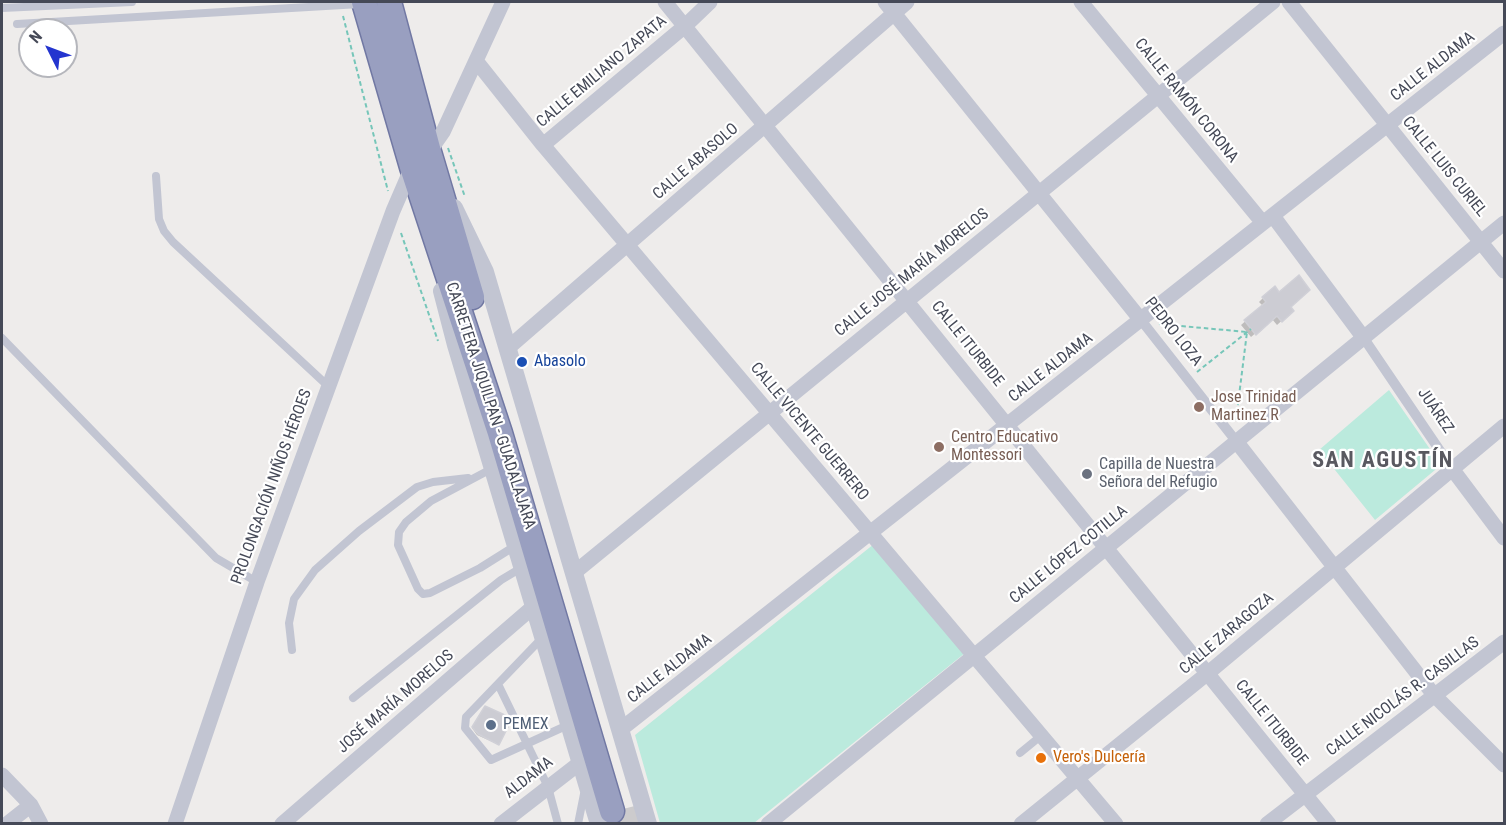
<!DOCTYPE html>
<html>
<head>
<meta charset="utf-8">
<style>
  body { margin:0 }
  #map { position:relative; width:1506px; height:825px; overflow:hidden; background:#eeeceb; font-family:"Roboto Condensed",sans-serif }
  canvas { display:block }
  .frame { position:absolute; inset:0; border:3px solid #454957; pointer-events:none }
  .north { position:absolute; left:18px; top:18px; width:60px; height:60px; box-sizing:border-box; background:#fff; border:2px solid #b5b6bc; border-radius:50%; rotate:312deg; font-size:16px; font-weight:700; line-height:24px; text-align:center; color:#454957 }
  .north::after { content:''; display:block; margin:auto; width:21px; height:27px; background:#2435cf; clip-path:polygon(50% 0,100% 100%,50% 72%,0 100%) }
</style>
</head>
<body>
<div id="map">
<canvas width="1506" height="825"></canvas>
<div class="frame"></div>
<div class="north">N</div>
</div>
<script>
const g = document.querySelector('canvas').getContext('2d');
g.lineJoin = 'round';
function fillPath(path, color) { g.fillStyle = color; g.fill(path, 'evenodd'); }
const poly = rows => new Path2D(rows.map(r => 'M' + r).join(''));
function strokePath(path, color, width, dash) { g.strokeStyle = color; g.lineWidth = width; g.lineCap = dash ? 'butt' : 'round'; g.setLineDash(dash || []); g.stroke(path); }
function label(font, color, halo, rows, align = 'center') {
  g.font = font + ' "Roboto Condensed",sans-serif'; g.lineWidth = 4.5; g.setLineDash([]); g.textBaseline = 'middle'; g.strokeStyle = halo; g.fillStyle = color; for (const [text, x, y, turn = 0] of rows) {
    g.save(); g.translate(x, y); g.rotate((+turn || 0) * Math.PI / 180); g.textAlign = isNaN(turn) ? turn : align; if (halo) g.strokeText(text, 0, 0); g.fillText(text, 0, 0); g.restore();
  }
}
const green = poly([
  [1389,390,1441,465,1375,520,1319,450],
  [874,544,965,653,754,823,660,823,635,735]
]);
const shadow = poly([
  [1263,298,1289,307,1288,315,1277,325,1272,319,1251,337,1241,325,1263,306,1259,302],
  [1384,455,1390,456,1387,464,1381,461],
  [486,707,498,744,497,744,477,735,472,728]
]);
const building = poly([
  [1299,275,1310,290,1291,307,1294,311,1282,322,1277,316,1256,335,1244,320,1266,302,1262,297,1275,286,1279,292,1299,275],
  '1380 458a6 6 0 1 1 12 0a6 6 0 1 1-12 0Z',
  [485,706,507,716,510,723,499,745,478,734,472,727,485,706]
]);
const trunkTunnel = poly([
  [627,808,631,824]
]);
const path = poly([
  [343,16,388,191],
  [448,148,465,197],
  [401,233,438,341],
  [1159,324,1247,332,1236,420],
  [1197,372,1251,329]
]);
const service = poly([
  [2,8,132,2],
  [17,24,360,4],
  [156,176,159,219,164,231,173,242,328,386],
  [2,338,216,558,257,582],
  [493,468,431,501,406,522,399,532,398,545,418,589,423,594,430,593,480,568,515,546],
  [542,638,466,717,465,728,491,760,568,725],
  [292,650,289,623,294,599,315,570,359,531,417,487,433,482,468,478],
  [498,684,548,787,558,824],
  [353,698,501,580,521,568],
  [1020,753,1042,735],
  [578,824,585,789]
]);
const pedestrian = poly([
  [1141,320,1236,441],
  [1363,337,1453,470]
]);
const minor = poly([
  [665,2,1329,824],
  [885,2,1141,320],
  [1081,2,1263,223],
  [1289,2,1504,271],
  [477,62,543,145,1116,824],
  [543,145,685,26,710,2],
  [429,152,443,132,503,2],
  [1273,216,1363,337],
  [508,348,907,2],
  [1236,441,1434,695,1504,765],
  [1453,470,1504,538],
  [574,573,1273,2],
  [620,730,1504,33],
  [2,775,31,805,41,824],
  [7,824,31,805],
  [175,824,257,582,393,211,412,167],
  [282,824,533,607],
  [501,824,581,762],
  [768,824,1504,223],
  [1021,824,1208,673,1504,426],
  [1267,824,1504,642]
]);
const tertiary = poly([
  [454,208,485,272,648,824],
  [442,291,456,345,599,824]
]);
const trunk = poly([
  [364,2,412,167,500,433,612,811],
  [389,2,429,152,472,297]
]);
const markers = [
  [522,362,6,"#1a4fb4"],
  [1199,407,6,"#8d6e63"],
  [939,447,6,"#8d6e63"],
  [1087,474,6,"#6b7280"],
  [491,725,6,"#5c6f8a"],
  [1041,758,6,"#e8710a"]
];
const streetNames = [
  ["CALLE ALDAMA",1433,67,-38],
  ["CALLE EMILIANO ZAPATA",602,72,-40],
  ["CALLE RAMÓN CORONA",1186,101,51],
  ["CALLE ABASOLO",696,162,-41],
  ["CALLE LUIS CURIEL",1444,167,51],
  ["CALLE JOSÉ MARÍA MORELOS",912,273,-39],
  ["PEDRO LOZA",1173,332,52],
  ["CALLE ITURBIDE",967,344,51],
  ["CALLE ALDAMA",1051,368,-38],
  ["CARRETERA JIQUILPAN - GUADALAJARA",490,406,72],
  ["JUÁREZ",1435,411,56],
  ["CALLE VICENTE GUERRERO",809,432,50],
  ["PROLONGACIÓN NIÑOS HÉROES",272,487,-70],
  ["CALLE LÓPEZ COTILLA",1069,555,-39],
  ["CALLE ZARAGOZA",1227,634,-40],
  ["CALLE ALDAMA",670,669,-38],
  ["CALLE NICOLÁS R. CASILLAS",1403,697,-37],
  ["JOSÉ MARÍA MORELOS",396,702,-41],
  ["CALLE ITURBIDE",1271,723,51],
  ["ALDAMA",529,778,-38]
];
const transitNames = [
  ["Abasolo",534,362]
];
const educationNames = [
  ["Jose Trinidad",1211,398],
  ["Martinez R",1211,416],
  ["Centro Educativo",951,438],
  ["Montessori",951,456]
];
const worshipNames = [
  ["Capilla de Nuestra",1099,465],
  ["Señora del Refugio",1099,483]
];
const serviceNames = [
  ["PEMEX",503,725]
];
const foodNames = [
  ["Vero's Dulcería",1053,758]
];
const districtNames = [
  ["SAN AGUSTÍN",1383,461]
];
fillPath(green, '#bbeadd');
fillPath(shadow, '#0003');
fillPath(building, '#ccccd3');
strokePath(building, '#d0d0d7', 1.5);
strokePath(trunkTunnel, '#cccbcd', 24, [24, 12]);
strokePath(trunk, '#7178a3', 27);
strokePath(path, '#76c6b9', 2, [4.5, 3]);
strokePath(service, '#c2c5d2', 8);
strokePath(pedestrian, '#c2c5d2', 10);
strokePath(minor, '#c2c5d2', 15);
strokePath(tertiary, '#c2c5d2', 18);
strokePath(trunk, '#999fc0', 24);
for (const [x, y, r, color] of markers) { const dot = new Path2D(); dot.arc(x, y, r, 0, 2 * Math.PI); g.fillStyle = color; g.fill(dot); strokePath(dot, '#fff', 2); }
label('16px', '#454957', '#fff', streetNames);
label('16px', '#164399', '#fff', transitNames, 'left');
label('16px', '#785e54', '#fff', educationNames, 'left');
label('16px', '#5b616d', '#fff', worshipNames, 'left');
label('16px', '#4e5e75', '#fff', serviceNames, 'left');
label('16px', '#c56008', '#fff', foodNames, 'left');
g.letterSpacing = '1.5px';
label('bold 22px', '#595960', '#fff', districtNames);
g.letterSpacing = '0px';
</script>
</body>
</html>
